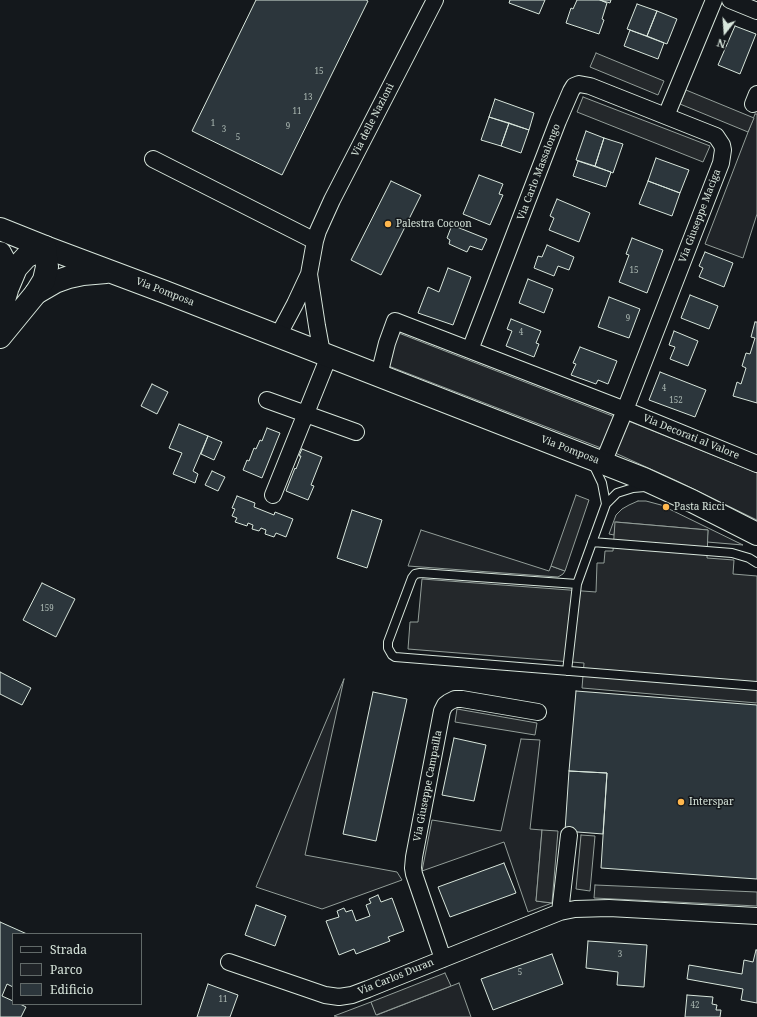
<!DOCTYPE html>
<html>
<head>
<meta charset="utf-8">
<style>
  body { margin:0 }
  #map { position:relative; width:757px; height:1017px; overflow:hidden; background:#14181c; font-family:"Noto Serif",serif }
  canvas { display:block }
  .legend { position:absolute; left:12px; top:933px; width:130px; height:72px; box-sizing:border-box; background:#14181c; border:1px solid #626a69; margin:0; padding:5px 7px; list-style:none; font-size:12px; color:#d8e6dc }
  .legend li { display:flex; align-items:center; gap:8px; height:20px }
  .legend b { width:20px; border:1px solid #626a69 }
  .north { position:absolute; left:705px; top:12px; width:40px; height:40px; -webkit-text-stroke:3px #14181c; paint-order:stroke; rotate:197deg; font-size:11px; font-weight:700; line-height:16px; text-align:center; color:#d8e6dc }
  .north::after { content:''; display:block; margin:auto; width:14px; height:18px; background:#d8e6dc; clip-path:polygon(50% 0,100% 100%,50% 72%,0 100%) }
</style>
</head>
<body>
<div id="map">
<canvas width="757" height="1017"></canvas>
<ul class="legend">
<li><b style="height:5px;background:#14181c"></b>Strada</li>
<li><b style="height:11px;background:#202428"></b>Parco</li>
<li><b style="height:11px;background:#2c363c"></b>Edificio</li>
</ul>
<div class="north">N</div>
</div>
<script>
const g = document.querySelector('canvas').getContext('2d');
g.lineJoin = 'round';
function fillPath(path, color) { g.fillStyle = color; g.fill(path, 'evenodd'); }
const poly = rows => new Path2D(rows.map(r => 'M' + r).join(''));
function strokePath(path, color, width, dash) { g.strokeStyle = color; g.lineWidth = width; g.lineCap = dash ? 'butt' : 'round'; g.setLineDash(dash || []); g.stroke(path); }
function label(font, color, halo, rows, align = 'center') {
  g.font = font + ' "Noto Serif",serif'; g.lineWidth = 3; g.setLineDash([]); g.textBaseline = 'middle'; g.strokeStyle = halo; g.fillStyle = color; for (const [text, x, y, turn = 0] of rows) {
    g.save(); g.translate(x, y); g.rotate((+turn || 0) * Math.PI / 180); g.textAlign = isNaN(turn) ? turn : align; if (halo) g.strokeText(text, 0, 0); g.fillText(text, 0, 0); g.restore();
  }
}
const green = poly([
  [755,114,757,114,757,214,743,258,705,244,755,114],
  [396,332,615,417,601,448,386,365,396,332],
  [626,420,757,473,757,520,677,481,613,452,626,420],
  [638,501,646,501,661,505,743,545,707,542,708,530,616,522,614,535,609,534,616,515,622,509,629,505,638,501],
  [421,530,549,571,551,566,565,571,563,574,558,577,408,566,421,530],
  [344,679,305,855,397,872,402,880,322,909,256,887,344,679],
  [521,739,540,740,530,829,542,830,536,901,552,903,528,912,504,842,422,871,432,820,501,831,521,739],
  [459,983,471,1017,338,1017,334,1016,371,1002,377,1015,459,983]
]);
const parking = poly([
  [596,53,664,81,658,95,590,67,596,53],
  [686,90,754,118,748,132,680,104,686,90],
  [583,97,710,146,703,162,577,112,583,97],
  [576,495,589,500,565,571,551,566,576,495],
  [615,522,708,530,707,558,734,560,733,574,757,576,757,703,582,688,584,663,408,649,410,622,418,622,422,579,596,592,597,563,604,563,605,551,613,551,615,522],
  [457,709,537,723,535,735,455,722,457,709],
  [542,830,558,831,552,903,536,901,542,830],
  [581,835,595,836,590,891,576,889,581,835],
  [595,885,757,892,757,906,594,898,595,885],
  [445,973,451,986,376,1015,371,1002,445,973]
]);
const building = poly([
  [256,0,366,0,368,1,282,175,192,131,256,0],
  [510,0,545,0,539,14,509,3,510,0],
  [577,0,600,0,607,3,602,19,604,20,599,34,566,23,571,8,573,9,577,0],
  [600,0,611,0,610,3,600,0],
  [637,4,657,11,647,36,627,29,637,4],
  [657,11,677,19,667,44,647,36,657,11],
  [735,26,756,34,740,74,718,65,735,26],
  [630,30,664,43,658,59,624,46,630,30],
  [495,99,534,113,529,130,489,117,495,99],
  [489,117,509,123,501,146,481,140,489,117],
  [509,123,529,130,521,153,501,146,509,123],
  [586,131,604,138,595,166,576,160,586,131],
  [604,138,623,144,613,173,595,166,604,138],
  [656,158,689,170,680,193,648,181,656,158],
  [578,161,611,172,606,187,573,176,578,161],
  [479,175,503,184,499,194,503,195,490,225,463,214,479,175],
  [391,181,421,195,381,275,351,260,391,181],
  [648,181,680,193,672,216,639,204,648,181],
  [557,199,590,213,579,242,549,230,554,218,550,216,557,199],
  [452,225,487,239,482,250,470,246,467,252,449,244,450,240,447,238,452,225],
  [632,238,663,250,647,293,619,282,629,255,626,254,632,238],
  [547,245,574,257,569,270,558,266,554,276,534,268,538,256,542,257,547,245],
  [705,252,733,263,724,287,699,277,703,268,699,266,705,252],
  [448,268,471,277,453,325,418,313,428,287,439,292,448,268],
  [528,279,553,289,544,313,519,303,528,279],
  [690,295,718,306,709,329,681,318,690,295],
  [609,297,640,309,629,338,598,327,609,297],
  [511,319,541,331,536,343,539,344,534,357,506,346,512,331,507,329,511,319],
  [755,322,757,322,757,403,733,396,737,382,741,384,746,368,742,366,746,353,750,354,755,338,751,337,755,322],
  [674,331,698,341,688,366,670,359,675,347,669,345,674,331],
  [580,347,617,361,608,384,598,380,596,384,571,375,576,364,573,363,580,347],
  [660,372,706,390,695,417,649,400,660,372],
  [152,384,168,392,157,414,141,406,152,384],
  [179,424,208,436,193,471,198,474,195,483,173,474,182,453,169,448,179,424],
  [267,428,280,433,262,478,243,470,247,460,249,461,254,448,256,449,260,440,262,441,267,428],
  [208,436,222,442,214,460,201,454,208,436],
  [302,449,322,457,311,485,314,486,308,500,286,491,295,468,296,469,301,456,299,456,302,449],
  [212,471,225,477,218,491,205,485,212,471],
  [237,496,255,503,254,507,274,515,275,512,293,519,286,537,276,533,274,537,265,534,266,530,261,528,259,531,252,529,253,525,248,523,247,526,235,522,237,518,232,516,235,509,232,508,237,496],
  [352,510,382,520,367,568,337,558,352,510],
  [42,583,75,599,56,637,23,620,42,583],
  [0,672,31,688,22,705,0,694,0,672],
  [576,691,757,705,757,879,601,868,607,773,569,771,576,691],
  [373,692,407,699,376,841,343,834,373,692],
  [454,738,486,745,474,801,442,795,454,738],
  [569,771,607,773,603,834,565,831,569,771],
  [504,863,516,893,450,917,438,887,504,863],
  [378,895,381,902,392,898,404,931,388,937,390,941,356,954,354,949,339,955,326,921,339,917,337,911,344,908,346,912,352,910,356,921,370,916,366,905,371,903,369,899,378,895],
  [256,905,286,916,275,946,245,935,256,905],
  [0,922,27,934,13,934,13,987,7,984,2,996,13,1001,13,1004,20,1004,26,1007,21,1017,0,1017,0,922],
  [588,941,647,945,644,987,617,985,618,972,586,968,588,941],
  [756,950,757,950,757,1003,741,1000,743,989,687,979,689,965,742,974,744,960,753,962,756,950],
  [552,954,563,984,493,1010,481,979,552,954],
  [208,984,238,995,230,1017,197,1017,208,984],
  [687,995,713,997,712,1004,717,1005,716,1010,721,1010,720,1017,685,1017,687,995]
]);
const lane = poly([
  [593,464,602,483,606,504,617,493,633,488,645,487],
  [592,542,732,553,749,558,757,563],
  [577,584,420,573,415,574,412,578,388,642,388,648,392,655,395,657,757,686],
  [567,671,577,584,606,504]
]);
const street = poly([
  [730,0,757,11],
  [753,104,757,94],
  [666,116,714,0],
  [153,159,315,241],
  [309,274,317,326,322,353],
  [278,336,295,304,309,274,315,241,318,231,332,200,435,0],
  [470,350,558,121,571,91,574,86,579,84,590,86,716,136,722,145,723,150,721,163,625,410,603,463],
  [379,375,387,343,395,321,625,410,757,464],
  [267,400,356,432],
  [273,495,329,356],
  [560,912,569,835],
  [443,959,414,874,413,868,414,857,442,711,445,705,449,702,455,699,462,699,538,712],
  [229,962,325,995,339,997,352,995,368,989,560,912,575,909,609,908,757,916]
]);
const secondary = poly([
  [45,247,165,292,644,479,692,501,757,534],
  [36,293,55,282,69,277,83,274,106,272]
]);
const primary = poly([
  [0,229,45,247],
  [0,253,7,266,7,290,0,313],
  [8,287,16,268,26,257,45,247],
  [0,337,36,293,44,280,47,267,45,247]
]);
const markers = [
  [388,224,4,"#ffb74d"],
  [666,507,4,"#ffb74d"],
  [681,802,4,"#ffb74d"]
];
const numberNames = [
  ["15",319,72],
  ["13",308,98],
  ["11",297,112],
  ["1",213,124],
  ["9",288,127],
  ["3",224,130],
  ["5",238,138],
  ["15",634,271],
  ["9",628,319],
  ["4",521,333],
  ["4",664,389],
  ["152",676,401],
  ["159",47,609],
  ["3",620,955],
  ["5",520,973],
  ["11",223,1000],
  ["42",695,1006]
];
const streetNames = [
  ["Via delle Nazioni",373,120,-63],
  ["Via Carlo Massalongo",539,172,-69],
  ["Via Giuseppe Maciga",700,216,-69],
  ["Via Pomposa",165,292,21],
  ["Via Decorati al Valore",691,437,22],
  ["Via Pomposa",570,450,21],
  ["Via Giuseppe Campailla",428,786,-79],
  ["Via Carlos Duran",396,977,-22]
];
const poiNames = [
  ["Palestra Cocoon",396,224],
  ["Pasta Ricci",674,507],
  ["Interspar",689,802]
];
fillPath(green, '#202428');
strokePath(green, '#939e99', 1);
fillPath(parking, '#24282b');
strokePath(parking, '#939e99', 1);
fillPath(building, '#2c363c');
strokePath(building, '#d8e6dc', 1);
strokePath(lane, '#d8e6dc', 10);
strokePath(street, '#d8e6dc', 18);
strokePath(secondary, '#d8e6dc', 24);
strokePath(primary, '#d8e6dc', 24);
strokePath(lane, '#14181c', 8);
strokePath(street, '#14181c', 16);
strokePath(secondary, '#14181c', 22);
strokePath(primary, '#14181c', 22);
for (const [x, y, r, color] of markers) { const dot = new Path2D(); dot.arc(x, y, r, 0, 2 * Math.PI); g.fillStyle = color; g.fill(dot); strokePath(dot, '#14181c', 1.5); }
label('8px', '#adbab4', null, numberNames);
label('10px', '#d8e6dc', '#14181c', streetNames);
label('10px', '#d8e6dc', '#14181c', poiNames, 'left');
</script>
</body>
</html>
